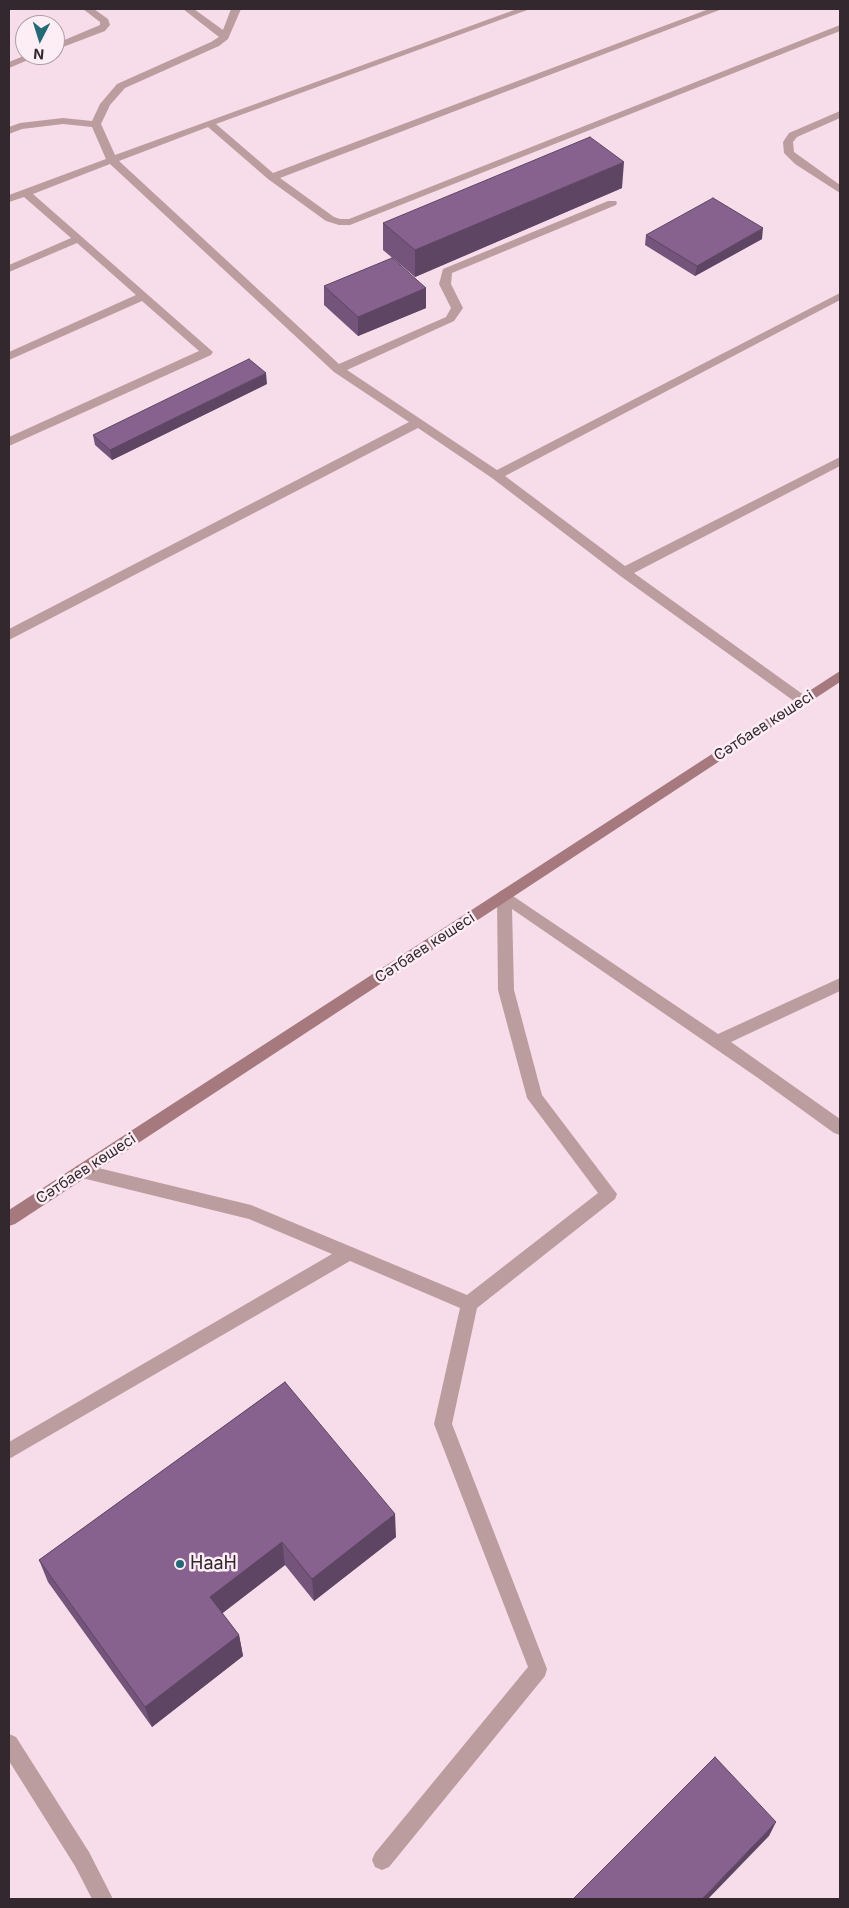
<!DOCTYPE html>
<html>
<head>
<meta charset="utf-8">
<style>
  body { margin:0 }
  #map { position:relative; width:849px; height:1908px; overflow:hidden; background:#f7dce9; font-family:Inter,sans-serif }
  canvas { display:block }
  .frame { position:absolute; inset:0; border:10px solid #32282d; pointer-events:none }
  .north { position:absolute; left:15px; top:15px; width:50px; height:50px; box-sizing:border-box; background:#fdedf4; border:1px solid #ac9ea4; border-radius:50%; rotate:185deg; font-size:14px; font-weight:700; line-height:20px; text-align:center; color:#32282d }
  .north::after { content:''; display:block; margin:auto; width:18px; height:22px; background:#236978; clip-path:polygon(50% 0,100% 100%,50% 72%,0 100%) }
</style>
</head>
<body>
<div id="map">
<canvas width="849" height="1908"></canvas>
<div class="frame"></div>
<div class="north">N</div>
</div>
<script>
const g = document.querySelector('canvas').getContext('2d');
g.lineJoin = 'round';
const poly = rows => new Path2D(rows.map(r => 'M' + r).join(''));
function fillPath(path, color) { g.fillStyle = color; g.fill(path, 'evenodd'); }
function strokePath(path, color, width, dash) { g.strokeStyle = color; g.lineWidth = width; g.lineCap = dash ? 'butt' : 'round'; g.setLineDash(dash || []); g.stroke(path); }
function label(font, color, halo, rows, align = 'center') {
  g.font = font + ' Inter,sans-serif'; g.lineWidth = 5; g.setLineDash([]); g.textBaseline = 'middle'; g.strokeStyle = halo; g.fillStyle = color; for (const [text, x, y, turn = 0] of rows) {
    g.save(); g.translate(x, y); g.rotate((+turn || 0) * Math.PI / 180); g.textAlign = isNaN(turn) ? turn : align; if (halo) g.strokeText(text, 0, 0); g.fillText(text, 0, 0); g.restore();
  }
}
const lane = poly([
  [83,9,94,9,108,19,110,25,105,31,55,50,55,44,100,25,100,22,83,9],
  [183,9,194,9,223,30,231,9,241,9,228,39,219,46,125,88,110,105,101,124,115,155,517,9,530,9,216,124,273,173,709,9,722,9,280,178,334,217,340,219,349,219,840,25,840,31,350,225,339,225,326,221,268,179,208,127,119,161,339,364,446,317,451,308,439,284,443,269,608,201,616,201,617,203,616,205,452,273,451,284,463,308,454,321,347,370,497,470,840,293,840,300,505,476,625,566,840,457,840,466,634,573,808,698,810,701,808,704,798,704,619,575,492,478,418,428,9,640,9,629,409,422,334,372,110,164,33,194,213,352,211,355,9,446,9,437,199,351,142,301,9,360,9,352,136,295,77,243,9,272,9,265,71,238,24,197,9,202,9,195,106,159,92,127,63,124,22,129,9,134,9,127,20,123,63,118,92,121,100,104,117,84,211,42,219,37,183,9],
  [26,55,40,55,9,68,9,62,26,55],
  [840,111,840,118,797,137,793,142,794,152,840,185,840,193,795,164,784,153,783,142,789,133,840,111],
  [504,890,718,1034,840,978,840,991,731,1042,840,1119,840,1135,834,1133,758,1078,512,909,514,990,542,1095,617,1194,615,1199,477,1308,452,1424,547,1669,545,1676,389,1867,382,1870,375,1867,372,1860,375,1853,528,1667,434,1424,460,1308,350,1261,9,1459,9,1442,332,1254,249,1219,82,1178,76,1176,74,1171,76,1166,82,1164,251,1205,467,1295,598,1193,527,1098,498,990,497,896,499,892,504,890],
  [9,1734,16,1737,89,1852,113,1899,92,1899,75,1866,9,1761,9,1734]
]);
const secondary = poly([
  [840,671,840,682,15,1224,9,1226,9,1210,840,671]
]);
const wall = poly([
  [622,188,415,277,383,250,383,223],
  [646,235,762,239,695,276,645,245],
  [324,286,426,288,426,308,358,336,324,305],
  [267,384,112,460,95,445,93,435],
  [285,1382,396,1537,314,1601,285,1565,222,1613,239,1635,243,1656,152,1727,48,1582,39,1560]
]);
const shadedWall = poly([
  [624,162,622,188,415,277,415,250],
  [763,228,762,239,695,276,697,266],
  [426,288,426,308,358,336,358,317],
  [266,373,267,384,112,460,110,450],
  [395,1514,396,1537,314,1601,312,1579],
  [282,1542,285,1565,215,1619,210,1597],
  [239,1635,243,1656,152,1727,145,1707],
  [776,1822,769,1836,708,1899,702,1899]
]);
const building = poly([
  [590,137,624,162,415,250,383,223,590,137],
  [713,198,763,228,697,266,646,235,713,198],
  [392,258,426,288,358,317,324,286,392,258],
  [249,359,266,373,110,450,93,435,249,359],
  [285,1382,395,1514,312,1579,282,1542,210,1597,239,1635,145,1707,39,1560,285,1382],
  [715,1757,776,1822,702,1899,573,1899,715,1757]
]);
const markers = [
  [180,1564,5,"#236978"]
];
const streetNames = [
  ["Сәтбаев көшесі",764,726,-33],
  ["Сәтбаев көшесі",425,948,-33],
  ["Сәтбаев көшесі",86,1169,-33]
];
const nearPoinames = [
  ["НааН",190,1564]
];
fillPath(lane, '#bb9d9f');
fillPath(secondary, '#a5797d');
fillPath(wall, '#74547a');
fillPath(shadedWall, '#5e4563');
fillPath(building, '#87628e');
strokePath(building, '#5e4563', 1);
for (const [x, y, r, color] of markers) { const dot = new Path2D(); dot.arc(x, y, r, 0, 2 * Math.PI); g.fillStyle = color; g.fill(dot); strokePath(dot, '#fdedf4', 2); }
label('15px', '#32282d', '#fdedf4', streetNames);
label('18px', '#32282d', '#fdedf4', nearPoinames, 'left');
</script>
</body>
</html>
